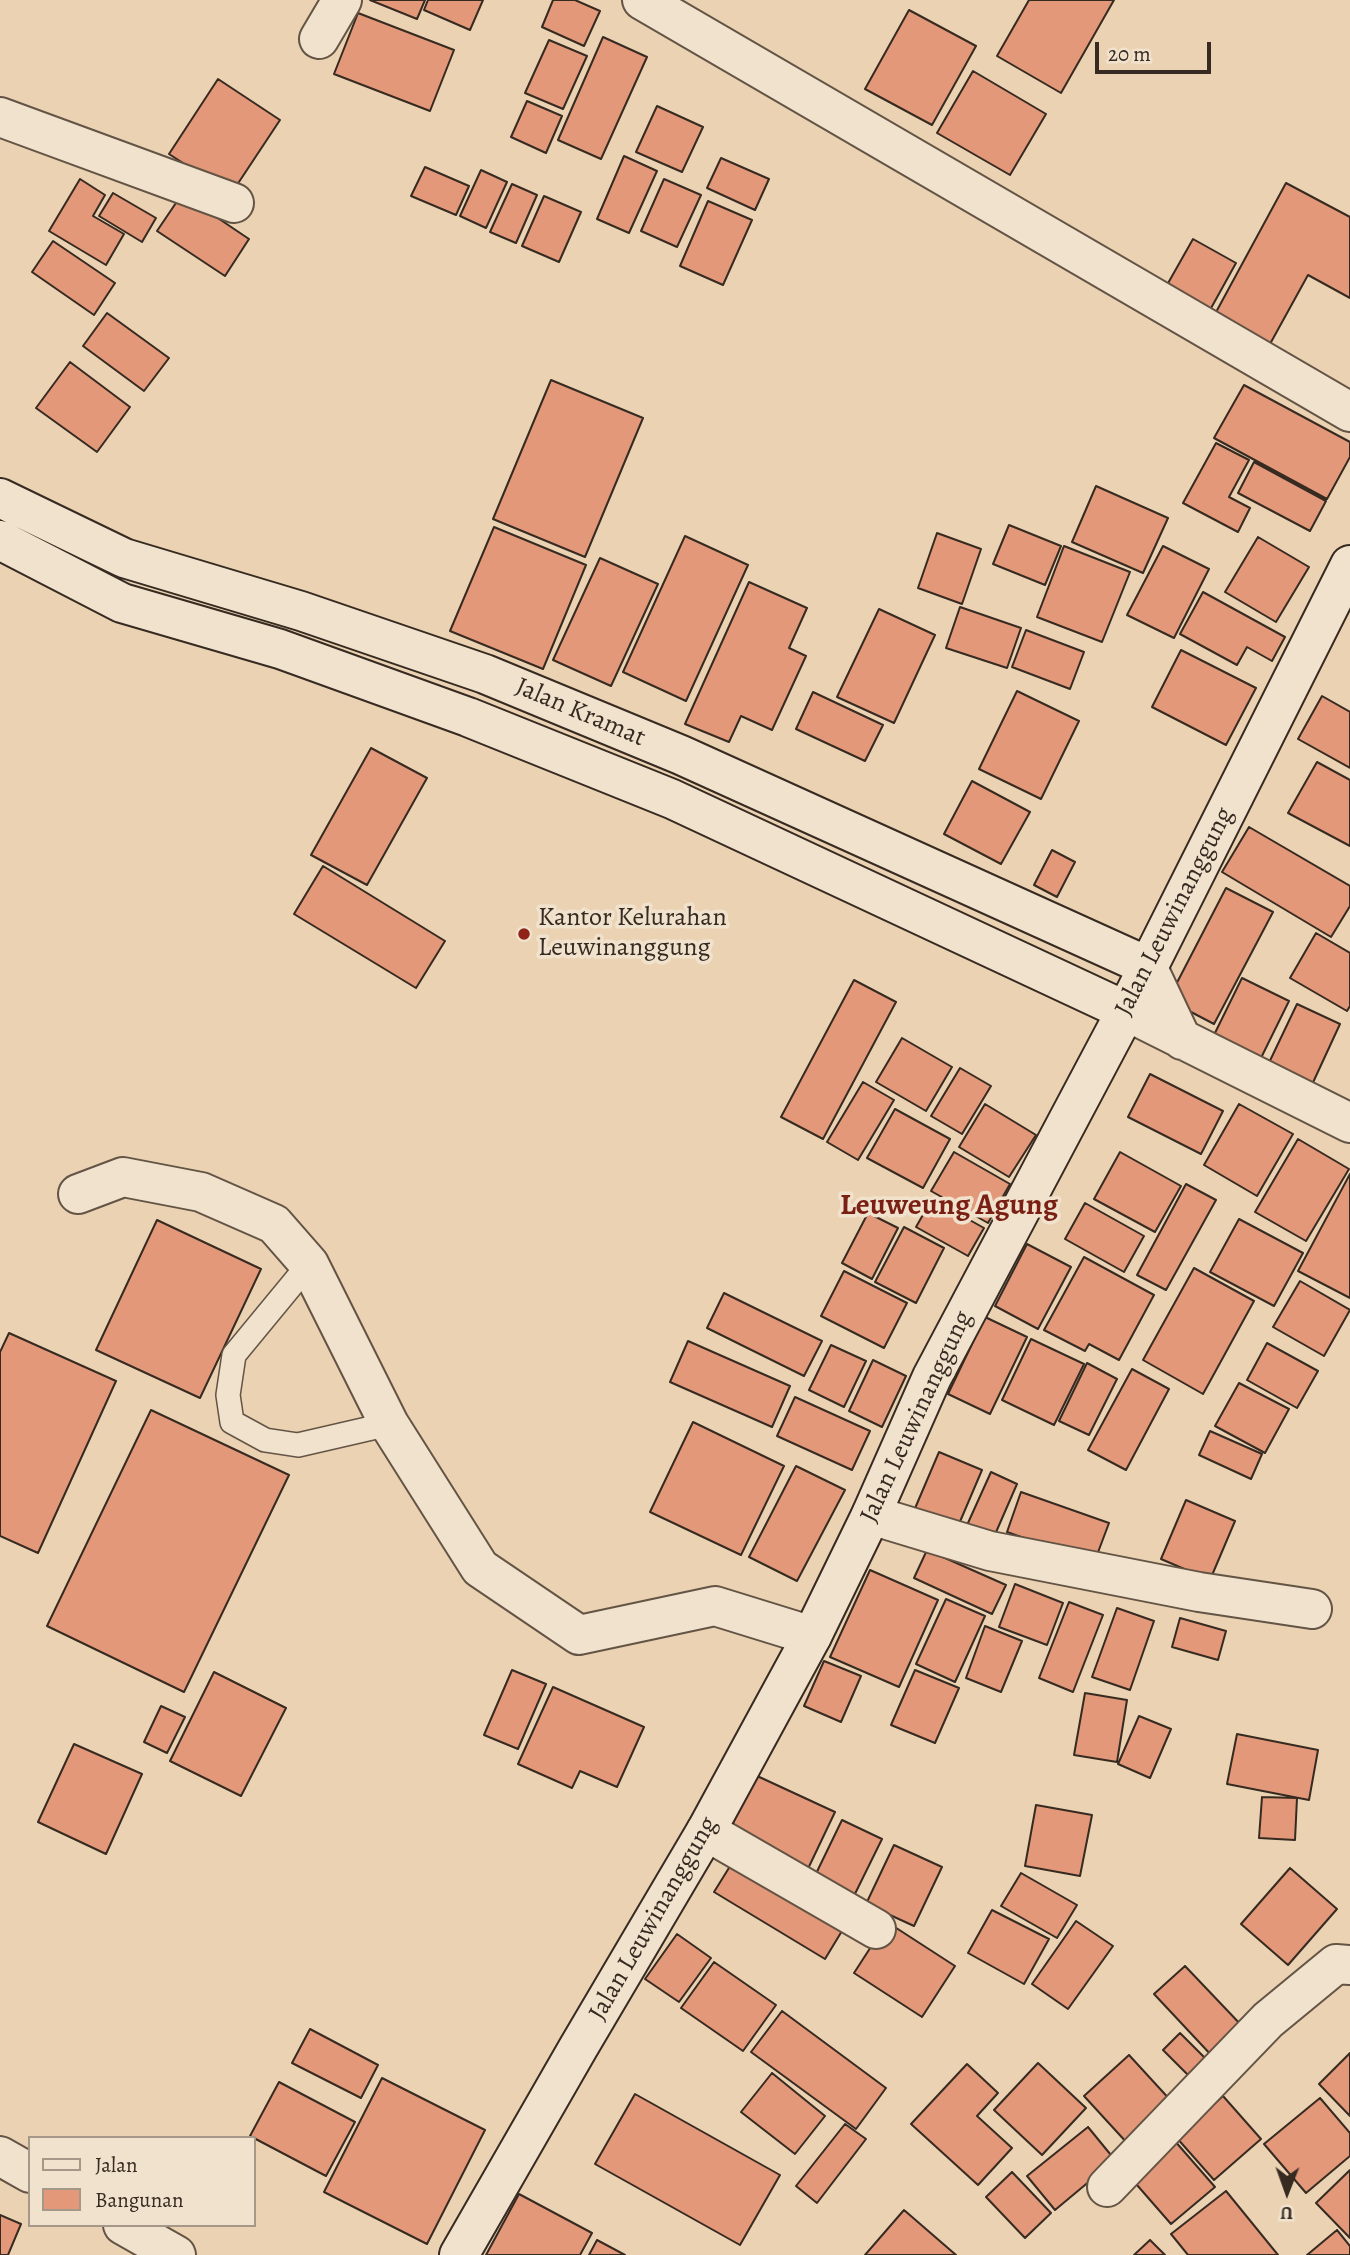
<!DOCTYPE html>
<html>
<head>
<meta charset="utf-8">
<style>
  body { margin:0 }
  #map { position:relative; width:1350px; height:2255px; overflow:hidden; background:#ead2b2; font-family:Alegreya,serif }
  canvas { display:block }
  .legend { position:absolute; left:28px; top:2136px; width:228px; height:91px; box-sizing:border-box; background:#f1e2cd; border:2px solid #a69888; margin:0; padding:9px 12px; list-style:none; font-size:21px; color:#362a21 }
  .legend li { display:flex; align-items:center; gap:14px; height:35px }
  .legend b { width:35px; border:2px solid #a69888 }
  .north { position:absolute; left:1252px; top:2157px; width:70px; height:70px; -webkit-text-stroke:5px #f1e2cd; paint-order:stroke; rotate:181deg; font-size:19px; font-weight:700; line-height:28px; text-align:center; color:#362a21 }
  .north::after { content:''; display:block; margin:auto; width:24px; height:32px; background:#362a21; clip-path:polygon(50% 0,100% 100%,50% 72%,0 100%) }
  .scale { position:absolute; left:1095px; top:42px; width:116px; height:32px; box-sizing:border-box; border:4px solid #362a21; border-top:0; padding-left:9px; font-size:21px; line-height:24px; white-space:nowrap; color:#362a21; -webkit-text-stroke:5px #f1e2cd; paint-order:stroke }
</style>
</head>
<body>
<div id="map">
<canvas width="1350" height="2255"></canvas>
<ul class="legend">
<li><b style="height:9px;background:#f1e2cd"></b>Jalan</li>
<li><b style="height:19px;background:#e39879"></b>Bangunan</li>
</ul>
<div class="north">U</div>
<div class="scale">20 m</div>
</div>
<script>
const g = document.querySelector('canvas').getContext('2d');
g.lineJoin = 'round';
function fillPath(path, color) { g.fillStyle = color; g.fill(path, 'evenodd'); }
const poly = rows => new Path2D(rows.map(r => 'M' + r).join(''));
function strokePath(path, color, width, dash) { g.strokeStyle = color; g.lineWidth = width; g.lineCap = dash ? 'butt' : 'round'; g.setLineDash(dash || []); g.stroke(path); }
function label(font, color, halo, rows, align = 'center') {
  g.font = font + ' Alegreya,serif'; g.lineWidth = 7; g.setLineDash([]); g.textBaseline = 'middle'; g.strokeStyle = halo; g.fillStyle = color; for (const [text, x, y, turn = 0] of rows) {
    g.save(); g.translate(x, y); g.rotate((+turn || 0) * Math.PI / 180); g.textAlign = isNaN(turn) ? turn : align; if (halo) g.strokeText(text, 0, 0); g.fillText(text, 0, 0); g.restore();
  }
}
const building = poly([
  [370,0,425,0,417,19,370,0],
  [428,0,483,0,470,30,424,10,428,0],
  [553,0,575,0,600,11,584,46,542,27,553,0],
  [1029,0,1114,0,1061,93,997,56,1029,0],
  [909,10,976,46,932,125,865,89,909,10],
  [358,13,454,50,430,111,334,74,358,13],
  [603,37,647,57,601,159,558,140,603,37],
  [549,40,587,56,563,109,525,93,549,40],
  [973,71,1046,114,1010,175,937,133,973,71],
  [218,79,280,120,231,194,169,154,218,79],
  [527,101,562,116,546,153,511,137,527,101],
  [657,106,703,127,682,172,636,152,657,106],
  [624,156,657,171,629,233,597,219,624,156],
  [721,158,769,179,755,210,707,188,721,158],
  [425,167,469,186,456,215,411,196,425,167],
  [481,170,507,182,486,228,460,216,481,170],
  [80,179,105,195,93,216,124,234,106,265,49,231,80,179],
  [664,179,701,195,677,247,641,231,664,179],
  [1286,183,1350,217,1350,298,1308,275,1270,344,1215,314,1286,183],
  [512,184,537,195,516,243,490,232,512,184],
  [113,193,156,218,142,242,99,216,113,193],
  [182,194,249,239,225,276,157,231,182,194],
  [544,196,581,212,559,262,522,246,544,196],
  [708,201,752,220,723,285,680,266,708,201],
  [1193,239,1236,263,1210,310,1167,285,1193,239],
  [53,241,115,283,94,315,32,272,53,241],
  [107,313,169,358,144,391,83,346,107,313],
  [70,362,130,407,97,452,36,408,70,362],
  [551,380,643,418,585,557,493,519,551,380],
  [1244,385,1350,442,1350,457,1327,499,1214,438,1244,385],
  [1216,443,1249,460,1229,497,1250,508,1238,532,1183,503,1216,443],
  [1254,462,1326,501,1310,531,1238,493,1254,462],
  [1096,486,1168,518,1143,573,1072,542,1096,486],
  [1009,525,1061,546,1045,585,993,564,1009,525],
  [494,527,586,565,543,669,450,631,494,527],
  [937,533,981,549,962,604,918,588,937,533],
  [685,536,748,565,686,701,623,672,685,536],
  [1258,537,1309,567,1276,622,1225,592,1258,537],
  [1064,546,1130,572,1102,642,1037,617,1064,546],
  [1163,546,1209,569,1174,638,1127,615,1163,546],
  [600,558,658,584,611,686,553,660,600,558],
  [749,582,807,608,789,648,806,656,772,730,741,716,729,742,685,724,749,582],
  [1203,592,1285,637,1272,661,1247,647,1237,665,1180,634,1203,592],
  [960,607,1021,628,1007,668,946,648,960,607],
  [879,609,935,635,894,723,837,697,879,609],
  [1026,630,1084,652,1070,689,1012,667,1026,630],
  [1181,650,1256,688,1226,745,1152,707,1181,650],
  [1017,691,1079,721,1041,799,979,769,1017,691],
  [813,692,883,725,865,761,796,729,813,692],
  [1322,696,1350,712,1350,768,1298,739,1322,696],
  [371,748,427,778,367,885,311,855,371,748],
  [1317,762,1350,780,1350,846,1288,813,1317,762],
  [972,781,1030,812,1001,864,944,834,972,781],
  [1249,827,1350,886,1350,906,1331,937,1222,872,1249,827],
  [1052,850,1075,862,1057,897,1034,885,1052,850],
  [323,866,445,941,416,988,294,914,323,866],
  [1226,888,1273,912,1214,1024,1168,1000,1226,888],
  [1316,933,1350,953,1350,1006,1347,1011,1290,978,1316,933],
  [1242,978,1289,1001,1259,1062,1212,1039,1242,978],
  [854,980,896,1002,823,1139,781,1117,854,980],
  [1297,1004,1340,1024,1310,1089,1266,1069,1297,1004],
  [902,1038,952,1067,926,1111,876,1082,902,1038],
  [960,1068,991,1086,962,1134,931,1116,960,1068],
  [1150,1074,1223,1111,1201,1154,1128,1117,1150,1074],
  [863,1082,894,1100,858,1160,827,1142,863,1082],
  [985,1104,1036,1135,1009,1177,959,1147,985,1104],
  [1239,1104,1293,1134,1257,1196,1204,1165,1239,1104],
  [895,1109,950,1139,923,1188,867,1158,895,1109],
  [1298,1139,1349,1169,1306,1241,1255,1212,1298,1139],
  [954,1152,1010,1184,988,1223,931,1191,954,1152],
  [1120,1152,1181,1186,1155,1232,1094,1199,1120,1152],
  [1350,1174,1350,1298,1298,1271,1350,1174],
  [1186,1184,1216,1200,1166,1290,1137,1275,1186,1184],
  [932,1199,984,1228,968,1256,916,1227,932,1199],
  [1085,1203,1144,1236,1124,1272,1065,1239,1085,1203],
  [868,1213,898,1228,872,1279,842,1263,868,1213],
  [1239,1219,1303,1253,1274,1306,1210,1272,1239,1219],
  [157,1220,261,1269,200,1398,96,1350,157,1220],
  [904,1227,944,1248,916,1303,875,1282,904,1227],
  [1027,1244,1071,1267,1038,1329,995,1306,1027,1244],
  [1084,1257,1154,1295,1119,1360,1089,1344,1085,1351,1044,1330,1084,1257],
  [1194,1268,1254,1301,1203,1394,1143,1360,1194,1268],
  [844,1271,907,1303,884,1348,821,1316,844,1271],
  [1300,1281,1350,1310,1324,1356,1273,1327,1300,1281],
  [724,1293,822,1341,804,1376,707,1328,724,1293],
  [985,1317,1027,1337,990,1414,948,1394,985,1317],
  [9,1333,116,1381,38,1553,0,1536,0,1352,9,1333],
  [1031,1339,1084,1364,1054,1425,1002,1400,1031,1339],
  [688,1341,790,1386,772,1427,670,1382,688,1341],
  [1267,1343,1318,1371,1297,1408,1247,1380,1267,1343],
  [831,1345,866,1361,844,1407,809,1390,831,1345],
  [873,1360,906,1376,882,1427,849,1411,873,1360],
  [1087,1363,1117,1379,1089,1435,1059,1421,1087,1363],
  [1132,1369,1169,1389,1126,1470,1088,1450,1132,1369],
  [1239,1383,1289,1409,1265,1453,1215,1426,1239,1383],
  [795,1397,870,1431,852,1470,777,1436,795,1397],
  [151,1410,289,1475,184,1692,47,1626,151,1410],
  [693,1422,784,1466,741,1555,650,1512,693,1422],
  [1210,1431,1262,1454,1251,1479,1199,1455,1210,1431],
  [939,1452,982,1470,956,1531,913,1513,939,1452],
  [796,1466,845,1490,797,1581,749,1557,796,1466],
  [991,1472,1017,1484,990,1546,963,1534,991,1472],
  [1021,1492,1109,1523,1094,1563,1007,1532,1021,1492],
  [1186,1500,1235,1521,1210,1580,1161,1559,1186,1500],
  [927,1550,1006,1585,992,1614,914,1578,927,1550],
  [870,1570,938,1600,899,1687,830,1657,870,1570],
  [1015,1584,1063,1603,1047,1645,999,1627,1015,1584],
  [946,1599,985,1616,955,1682,916,1664,946,1599],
  [1069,1602,1103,1615,1073,1692,1039,1678,1069,1602],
  [1117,1608,1154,1621,1130,1690,1092,1677,1117,1608],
  [1180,1618,1226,1631,1218,1660,1172,1647,1180,1618],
  [985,1626,1022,1641,1001,1692,966,1678,985,1626],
  [824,1661,861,1676,841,1722,804,1706,824,1661],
  [512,1670,546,1684,518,1749,484,1735,512,1670],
  [915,1670,959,1688,935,1743,891,1725,915,1670],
  [214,1672,286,1708,241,1796,170,1761,214,1672],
  [553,1687,644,1727,617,1787,580,1771,572,1788,518,1764,553,1687],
  [1085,1693,1127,1700,1117,1762,1074,1755,1085,1693],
  [161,1706,185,1717,167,1753,144,1742,161,1706],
  [1139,1716,1171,1729,1150,1778,1118,1764,1139,1716],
  [1237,1734,1318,1750,1309,1800,1227,1784,1237,1734],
  [74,1744,142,1774,106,1854,38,1822,74,1744],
  [755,1775,835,1812,805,1875,726,1838,755,1775],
  [1262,1797,1297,1798,1295,1840,1259,1838,1262,1797],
  [1036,1805,1092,1815,1080,1876,1025,1866,1036,1805],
  [842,1820,882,1839,849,1906,810,1886,842,1820],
  [894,1845,942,1867,914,1926,866,1904,894,1845],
  [737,1855,848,1921,825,1959,714,1892,737,1855],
  [1290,1868,1337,1909,1288,1965,1241,1924,1290,1868],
  [1021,1873,1077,1905,1057,1938,1001,1906,1021,1873],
  [992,1910,1049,1939,1024,1984,968,1953,992,1910],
  [1076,1921,1113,1946,1068,2009,1032,1984,1076,1921],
  [887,1922,955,1966,922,2017,854,1973,887,1922],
  [677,1934,711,1958,679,2002,645,1979,677,1934],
  [714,1962,776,2005,743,2051,681,2008,714,1962],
  [1185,1966,1244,2028,1213,2057,1154,1994,1185,1966],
  [782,2011,886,2088,856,2129,751,2052,782,2011],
  [310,2029,378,2065,361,2098,292,2063,310,2029],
  [1180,2033,1209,2062,1192,2079,1163,2050,1180,2033],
  [1350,2053,1350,2116,1319,2084,1350,2053],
  [1129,2055,1173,2103,1128,2144,1084,2096,1129,2055],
  [1038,2063,1086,2108,1042,2155,994,2110,1038,2063],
  [967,2064,998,2093,977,2116,1012,2148,978,2185,911,2124,967,2064],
  [772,2073,825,2116,795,2154,741,2112,772,2073],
  [382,2078,485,2130,427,2244,324,2192,382,2078],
  [279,2082,355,2122,326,2176,250,2136,279,2082],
  [635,2094,780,2175,740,2245,595,2164,635,2094],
  [1223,2096,1261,2139,1214,2180,1176,2137,1223,2096],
  [1320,2098,1350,2133,1350,2156,1306,2193,1264,2144,1320,2098],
  [845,2124,866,2139,817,2203,796,2186,845,2124],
  [1088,2127,1115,2160,1055,2210,1027,2176,1088,2127],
  [1174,2140,1215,2187,1171,2224,1130,2177,1174,2140],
  [1350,2170,1350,2238,1316,2203,1350,2170],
  [1012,2172,1051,2213,1025,2238,986,2197,1012,2172],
  [1226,2191,1278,2255,1188,2255,1171,2234,1226,2191],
  [519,2194,592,2233,580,2255,486,2255,519,2194],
  [904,2210,956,2255,865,2255,904,2210],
  [0,2215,21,2224,8,2255,0,2255,0,2215],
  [1337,2230,1350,2246,1350,2255,1307,2255,1337,2230],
  [597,2240,625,2255,589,2255,597,2240],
  [1150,2240,1165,2255,1134,2255,1150,2240]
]);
const lane = poly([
  [309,1264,234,1355,228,1395,232,1422,265,1440,298,1445,389,1424]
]);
const street = poly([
  [642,0,1350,412],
  [319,39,342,0],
  [0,117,234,203],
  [1147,966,1182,1040],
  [1126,1011,1350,1123],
  [78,1194,123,1177,201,1192,274,1224,309,1264,389,1424,480,1568,579,1635,715,1606,812,1636],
  [871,1515,990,1551,1199,1592,1312,1609],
  [706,1831,876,1929],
  [0,2156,30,2173],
  [1107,2187,1268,2020,1336,1964,1350,1965],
  [123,2225,176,2255]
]);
const secondary = poly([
  [0,498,124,558,301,611,485,674,681,755,1147,966],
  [0,540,122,603,280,649,468,717,672,799,1126,1011],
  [459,2255,578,2048,706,1831,812,1636,871,1515,932,1377,1126,1011,1350,565]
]);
const markers = [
  [524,934,7,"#8f2418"]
];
const streetNames = [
  ["Jalan Kramat",580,713,23],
  ["Jalan Leuwinanggung",1175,912,-63],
  ["Jalan Leuwinanggung",917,1417,-65],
  ["Jalan Leuwinanggung",654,1919,-60]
];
const poiNames = [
  ["Kantor Kelurahan",538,919],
  ["Leuwinanggung",538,949]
];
const quarterNames = [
  ["Leuweung Agung",949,1207]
];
fillPath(building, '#e39879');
strokePath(building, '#362a21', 2);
strokePath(lane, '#635445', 26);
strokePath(street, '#635445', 42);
strokePath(secondary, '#362a21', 42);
strokePath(lane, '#f1e2cd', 23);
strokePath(street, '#f1e2cd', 38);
strokePath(secondary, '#f1e2cd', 38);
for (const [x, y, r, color] of markers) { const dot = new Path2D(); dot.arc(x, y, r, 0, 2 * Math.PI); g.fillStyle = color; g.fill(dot); strokePath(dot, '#f1e2cd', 2.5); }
label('26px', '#362a21', '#f1e2cd', streetNames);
label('26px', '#362a21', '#f1e2cd', poiNames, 'left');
label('bold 30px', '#7a1f14', '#f1e2cd', quarterNames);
</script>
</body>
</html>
